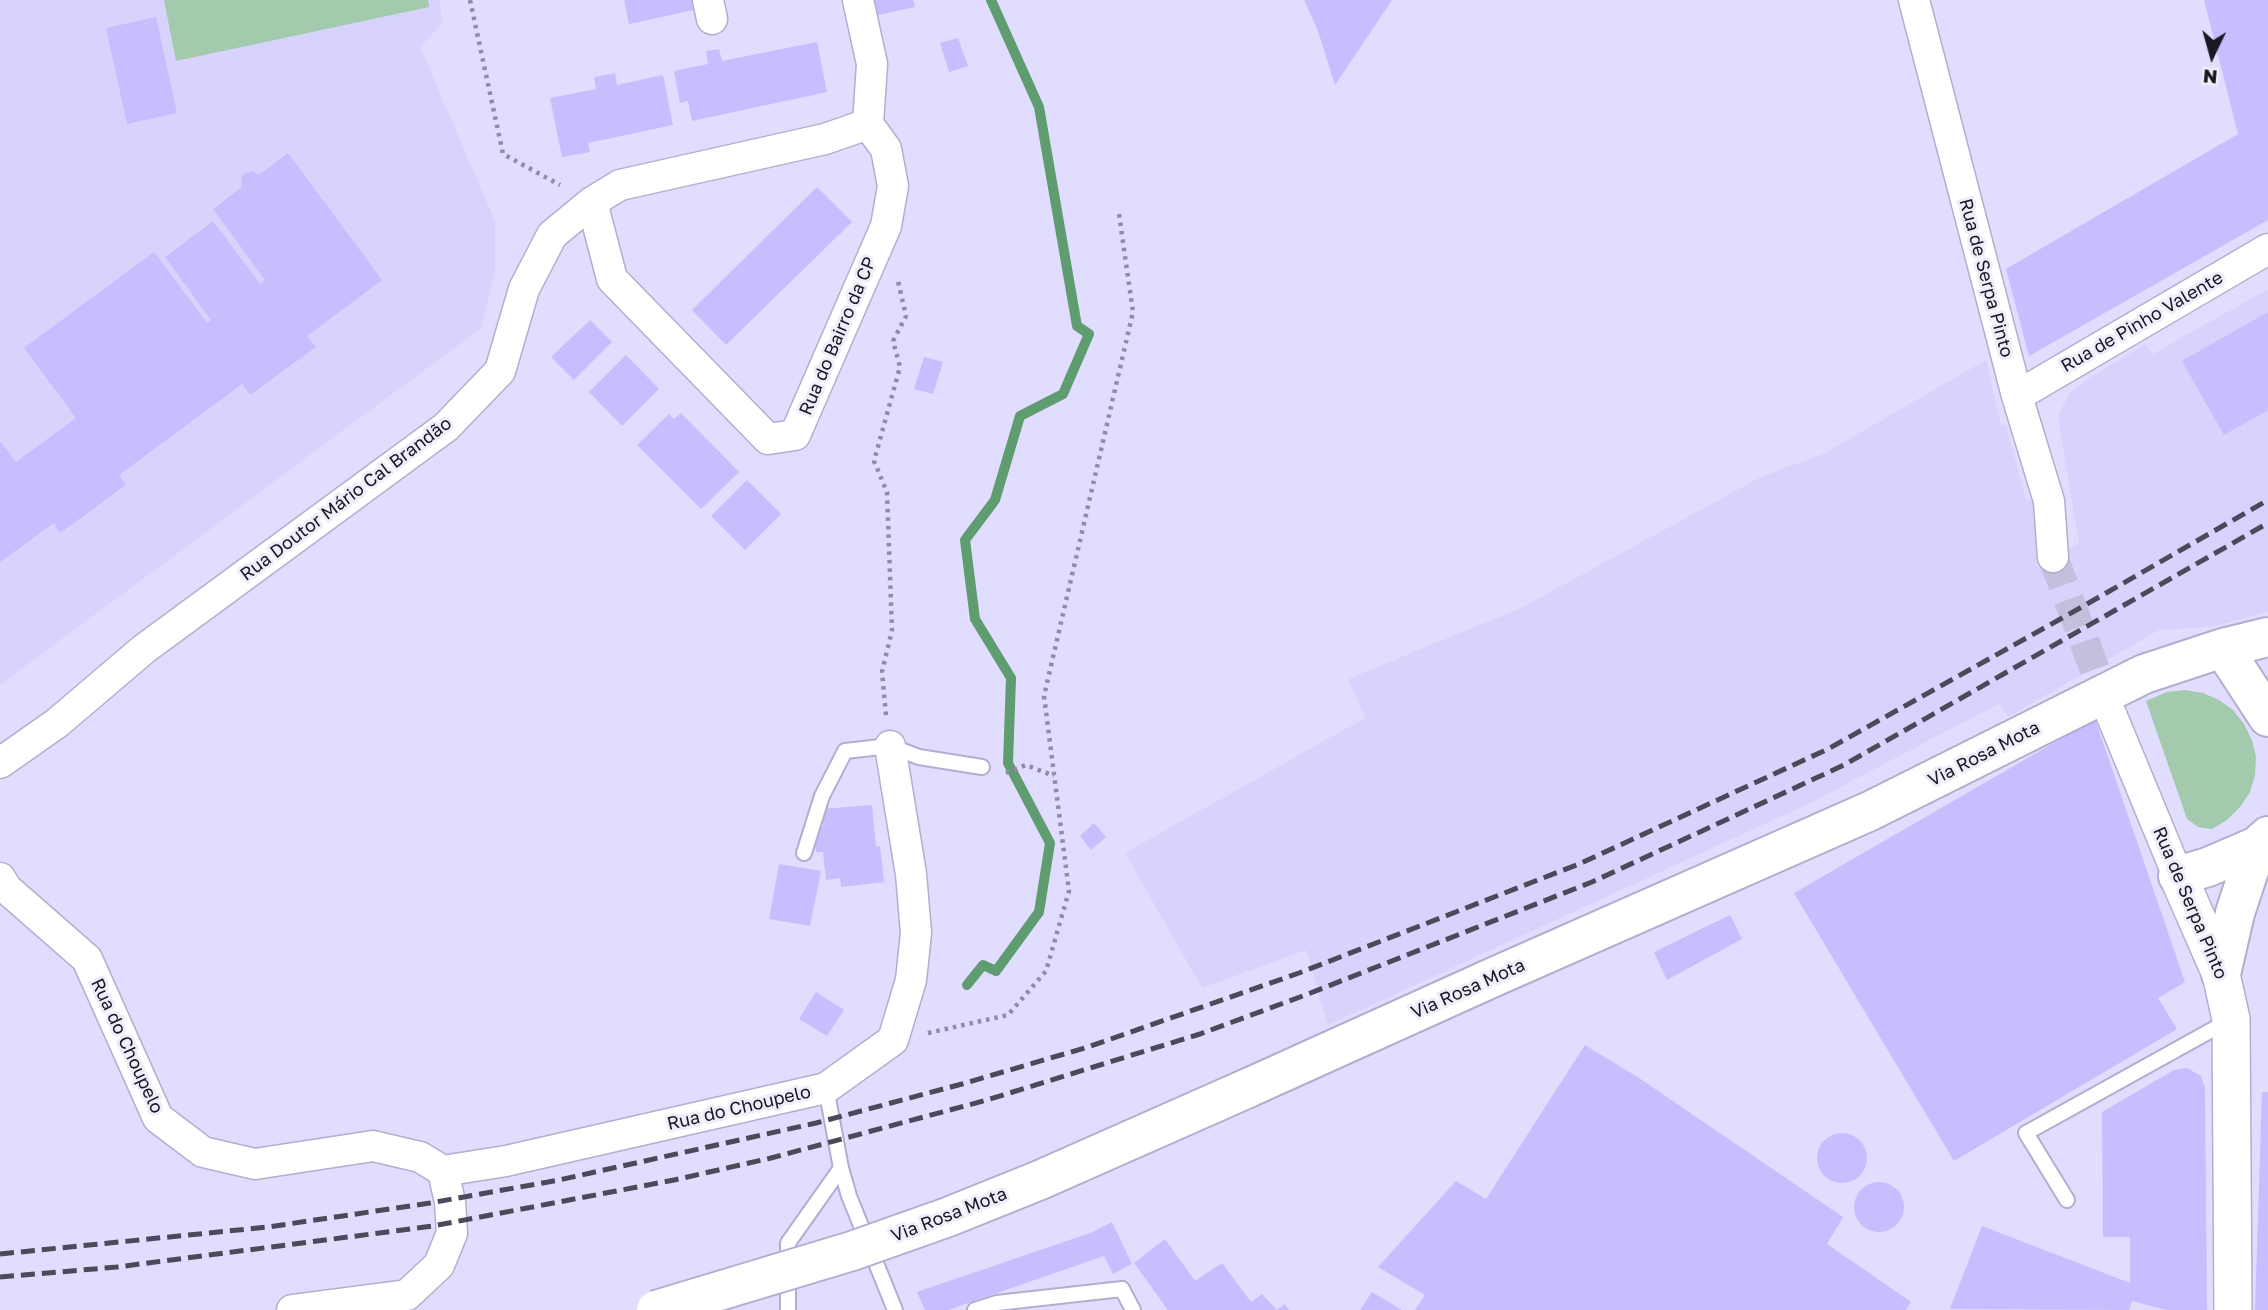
<!DOCTYPE html>
<html>
<head>
<meta charset="utf-8">
<style>
  body { margin:0 }
  #map { position:relative; width:2268px; height:1310px; overflow:hidden; background:#e1ddfe; font-family:"Golos Text",sans-serif }
  canvas { display:block }
  .north { position:absolute; left:2177px; top:21px; width:70px; height:70px; -webkit-text-stroke:5px #eeedfa; paint-order:stroke; rotate:185deg; font-size:19px; font-weight:700; line-height:28px; text-align:center; color:#191723 }
  .north::after { content:''; display:block; margin:auto; width:24px; height:32px; background:#191723; clip-path:polygon(50% 0,100% 100%,50% 72%,0 100%) }
</style>
</head>
<body>
<div id="map">
<canvas width="2268" height="1310"></canvas>
<div class="north">N</div>
</div>
<script>
const g = document.querySelector('canvas').getContext('2d');
g.lineJoin = 'round';
function fillPath(path, color) { g.fillStyle = color; g.fill(path, 'evenodd'); }
const poly = rows => new Path2D(rows.map(r => 'M' + r).join(''));
function strokePath(path, color, width, dash) { g.strokeStyle = color; g.lineWidth = width; g.lineCap = dash ? 'butt' : 'round'; g.setLineDash(dash || []); g.stroke(path); }
function label(font, color, halo, rows, align = 'center') {
  g.font = font + ' "Golos Text",sans-serif'; g.lineWidth = 6; g.setLineDash([]); g.textBaseline = 'middle'; g.strokeStyle = halo; g.fillStyle = color; for (const [text, x, y, turn = 0] of rows) {
    g.save(); g.translate(x, y); g.rotate((+turn || 0) * Math.PI / 180); g.textAlign = isNaN(turn) ? turn : align; if (halo) g.strokeText(text, 0, 0); g.fillText(text, 0, 0); g.restore();
  }
}
const built = poly([
  [0,0,439,0,443,23,420,47,495,221,495,274,481,328,0,685],
  [2268,289,2268,612,2211,627,2159,630,2008,717,2000,703,1810,803,1328,1025,1306,950,1202,988,1125,853,1365,718,1348,679,1521,608,1761,477,1823,454,1986,360,2001,425,2006,426,2026,499,2036,501,2043,557,2035,566,2041,567,2079,543,2060,430,2059,413,2070,393,2086,380,2146,344,2153,354]
]);
const green = poly([
  [164,0,428,0,429,7,176,61],
  [2185,690,2203,693,2219,700,2233,710,2244,724,2252,740,2256,757,2255,775,2250,792,2240,807,2227,820,2212,829,2198,827,2187,819,2146,701,2167,692]
]);
const stream = poly([
  [967,985,983,965,996,971,1039,912,1050,843,1008,763,1011,678,975,619,965,540,995,500,1020,416,1063,394,1089,334,1077,326,1039,107,991,0]
]);
const building = poly([
  [624,0,692,0,694,10,629,24],
  [874,0,913,0,915,7,878,15],
  [1304,0,1392,0,1335,85,1318,31],
  [2204,0,2268,0,2268,220,2029,356,2006,269,2238,134],
  [156,17,177,113,127,124,106,28],
  [958,38,968,66,949,72,940,43],
  [817,42,827,92,692,121,688,101,680,103,674,71,708,64,706,51,719,49,722,61],
  [615,73,617,85,663,75,673,125,588,143,590,152,562,157,550,98,596,89,594,77],
  [288,153,382,280,307,336,316,347,250,395,242,384,119,475,126,485,60,533,54,523,0,562,0,441,16,462,76,418,24,348,154,252,207,323,211,320,165,257,213,221,260,284,265,280,213,209,242,187,241,179,245,173,253,171,259,175],
  [817,187,852,222,726,345,692,310],
  [2268,312,2268,410,2224,435,2182,361],
  [590,320,612,342,574,380,551,357],
  [626,355,659,389,622,426,589,392],
  [924,357,943,362,933,394,914,389],
  [681,413,739,472,701,509,637,445,669,414,674,419],
  [747,480,781,514,745,550,711,516],
  [2095,719,2185,982,2158,998,2177,1029,1954,1161,1794,893],
  [872,805,876,847,880,846,884,882,841,887,840,878,826,880,823,852,816,852,813,828,823,827,822,809],
  [1094,823,1106,837,1091,850,1080,836],
  [779,864,821,871,810,926,769,919],
  [1730,915,1742,939,1667,980,1654,952],
  [816,992,844,1010,827,1036,799,1019],
  [1585,1045,1639,1078,1843,1217,1827,1244,1911,1302,1906,1310,1415,1310,1425,1295,1378,1267,1456,1181,1486,1199],
  [2187,1068,2201,1076,2205,1088,2207,1310,2166,1310,2132,1301,2129,1310,1950,1309,1982,1226,2130,1283,2130,1237,2103,1237,2102,1112,2174,1070],
  [2262,1092,2268,1092,2268,1310,2255,1310],
  '1817 1158a25 25 0 1 1 50 0a25 25 0 1 1-50 0Z',
  '1854 1207a25 25 0 1 1 50 0a25 25 0 1 1-50 0Z',
  [1112,1222,1132,1264,1113,1274,1104,1256,948,1310,925,1310,917,1292,1093,1232],
  [1165,1239,1195,1281,1222,1263,1251,1302,1262,1294,1277,1310,1285,1304,1289,1310,1168,1310,1134,1263],
  [1372,1292,1402,1310,1360,1310]
]);
const minorTunnel = poly([
  [2053,557,2111,713]
]);
const path = poly([
  [470,0,503,154,560,185],
  [886,715,882,672,892,630,887,492,874,461,900,367,893,341,906,316,898,281],
  [1006,773,1026,765,1054,776],
  [928,1033,1008,1015,1046,971,1069,891,1044,696,1133,312,1119,214]
]);
const service = poly([
  [804,853,822,796,845,751,890,746,919,757,982,767],
  [826,1088,841,1168,849,1196,895,1310],
  [2067,1200,2026,1133,2228,1021],
  [788,1310,788,1243,841,1168],
  [975,1310,997,1303,1122,1289,1133,1310]
]);
const minor = poly([
  [708,0,712,19],
  [1914,0,2017,396,2049,501,2053,557],
  [592,202,612,279,768,439,795,435,886,226,893,186,886,149,868,124,872,64,858,0],
  [2017,396,2268,249],
  [2111,714,2178,876],
  [0,763,57,723,144,649,446,427,500,371,524,289,552,235,592,202,620,185,825,139,868,124],
  [0,878,7,889,87,959,158,1118,203,1152,255,1164,373,1146,420,1157,443,1171,506,1161,826,1088,893,1040,911,980,916,933,911,874,890,746],
  [292,1310,407,1295,439,1265,452,1233,450,1202,443,1171]
]);
const tertiary = poly([
  [2178,876,2221,974,2231,1019,2233,1310]
]);
const secondary = poly([
  [2223,648,2268,717],
  [2178,876,2208,867,2257,846,2268,836],
  [2221,974,2235,913,2257,846],
  [1248,1088,1496,976,1870,811,2144,674,2223,648,2268,637]
]);
const rail = poly([
  [0,1254,268,1227,430,1203,559,1180,816,1123,962,1084,1088,1047,1299,973,1579,864,1828,749,2080,608,2268,500],
  [0,1277,117,1267,433,1226,674,1180,771,1158,987,1100,1200,1034,1308,994,1592,882,1844,765,2268,523]
]);
const secondaryBridge = poly([
  [656,1310,852,1251,948,1217,1040,1180,1248,1088]
]);
const streetNames = [
  ["Rua de Serpa Pinto",1986,278,75],
  ["Rua de Pinho Valente",2142,322,-30],
  ["Rua do Bairro da CP",838,336,-67],
  ["Rua Doutor Mário Cal Brandão",346,499,-37],
  ["Via Rosa Mota",1984,754,-27],
  ["Rua de Serpa Pinto",2190,903,67],
  ["Via Rosa Mota",1468,989,-24],
  ["Rua do Choupelo",127,1046,65],
  ["Rua do Choupelo",739,1108,-13],
  ["Via Rosa Mota",949,1215,-21]
];
fillPath(built, '#d8d3fc');
fillPath(green, '#a3caac');
strokePath(stream, '#5f9c70', 10);
fillPath(building, '#c8bdff');
strokePath(minorTunnel, '#c3bfdd', 30, [30, 15]);
strokePath(service, '#b3aecf', 18);
strokePath(minor, '#b3aecf', 33);
strokePath(tertiary, '#b3aecf', 40);
strokePath(secondary, '#b3aecf', 42);
strokePath(path, '#8f8ca4', 4.5, [3.5, 5]);
strokePath(service, '#fff', 14);
strokePath(minor, '#fff', 30);
strokePath(tertiary, '#fff', 37);
strokePath(secondary, '#fff', 38);
strokePath(rail, '#4b495a', 5, [14, 7]);
strokePath(secondaryBridge, '#b3aecf', 42, []);
strokePath(secondaryBridge, '#fff', 38);
label('18px', '#191723', '#eeedfa', streetNames);
</script>
</body>
</html>
